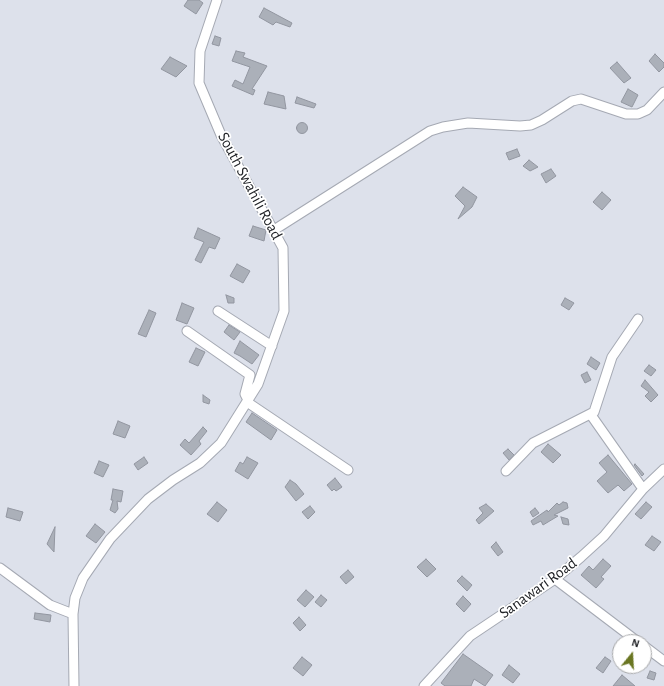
<!DOCTYPE html>
<html>
<head>
<meta charset="utf-8">
<style>
  body { margin:0 }
  #map { position:relative; width:664px; height:686px; overflow:hidden; background:#dde1eb; font-family:"Alegreya Sans",sans-serif }
  canvas { display:block }
  .north { position:absolute; left:612px; top:634px; width:40px; height:40px; box-sizing:border-box; background:#fff; border:1px solid #a6a7a9; border-radius:50%; rotate:18deg; font-size:11px; font-weight:700; line-height:16px; text-align:center; color:#212327 }
  .north::after { content:''; display:block; margin:auto; width:14px; height:18px; background:#6a7622; clip-path:polygon(50% 0,100% 100%,50% 72%,0 100%) }
</style>
</head>
<body>
<div id="map">
<canvas width="664" height="686"></canvas>
<div class="north">N</div>
</div>
<script>
const g = document.querySelector('canvas').getContext('2d');
g.lineJoin = 'round';
function fillPath(path, color) { g.fillStyle = color; g.fill(path, 'evenodd'); }
const poly = rows => new Path2D(rows.map(r => 'M' + r).join(''));
function strokePath(path, color, width, dash) { g.strokeStyle = color; g.lineWidth = width; g.lineCap = dash ? 'butt' : 'round'; g.setLineDash(dash || []); g.stroke(path); }
function label(font, color, halo, rows, align = 'center') {
  g.font = font + ' "Alegreya Sans",sans-serif'; g.lineWidth = 3.5; g.setLineDash([]); g.textBaseline = 'middle'; g.strokeStyle = halo; g.fillStyle = color; for (const [text, x, y, turn = 0] of rows) {
    g.save(); g.translate(x, y); g.rotate((+turn || 0) * Math.PI / 180); g.textAlign = isNaN(turn) ? turn : align; if (halo) g.strokeText(text, 0, 0); g.fillText(text, 0, 0); g.restore();
  }
}
const building = poly([
  [188,0,199,0,203,3,196,14,184,6,188,0],
  [264,8,292,23,290,27,276,22,273,25,259,17,264,8],
  [215,36,221,38,219,46,212,44,215,36],
  [236,51,245,53,243,57,267,66,252,89,255,90,253,95,232,86,235,80,243,84,250,67,232,61,236,51],
  [655,54,664,63,664,67,659,72,649,61,655,54],
  [170,57,187,66,176,77,161,69,170,57],
  [617,62,631,78,624,83,610,68,617,62],
  [628,89,638,95,632,107,621,102,628,89],
  [268,92,284,96,286,109,264,104,268,92],
  [297,97,316,104,314,108,295,103,297,97],
  '296.5 128a5.5 5.5 0 1 1 11 0a5.5 5.5 0 1 1-11 0Z',
  [517,149,520,156,509,160,506,153,517,149],
  [529,160,538,167,530,171,523,166,529,160],
  [551,169,556,176,546,183,541,174,551,169],
  [463,187,477,197,472,207,458,219,465,206,455,196,463,187],
  [602,192,611,200,602,210,593,202,602,192],
  [253,226,266,230,264,241,249,236,253,226],
  [198,228,220,238,215,249,209,247,201,263,195,260,204,242,194,238,198,228],
  [237,264,250,271,243,283,230,276,237,264],
  [226,295,234,298,234,303,228,303,226,295],
  [565,298,574,303,569,310,561,305,565,298],
  [182,303,194,308,187,324,176,320,182,303],
  [149,310,156,313,146,337,138,334,149,310],
  [229,325,240,332,234,340,224,332,229,325],
  [240,341,259,355,252,364,240,356,234,353,240,341],
  [196,348,205,352,198,366,189,362,196,348],
  [591,357,600,363,596,370,587,364,591,357],
  [649,365,656,370,651,376,644,371,649,365],
  [587,372,591,380,585,383,581,375,587,372],
  [645,380,658,395,651,402,645,396,649,392,641,386,645,380],
  [203,395,210,400,209,404,203,402,203,395],
  [252,413,277,430,271,440,246,422,252,413],
  [118,421,130,426,125,438,113,434,118,421],
  [203,427,207,431,199,441,201,444,191,455,180,445,185,439,189,443,203,427],
  [548,444,561,455,553,463,541,452,548,444],
  [508,449,514,455,509,460,503,453,508,449],
  [608,455,632,484,624,491,618,485,608,493,597,481,607,472,599,463,608,455],
  [144,457,148,463,138,470,134,464,144,457],
  [247,457,258,463,248,479,235,471,240,462,243,464,247,457],
  [99,461,109,465,103,477,94,473,99,461],
  [635,464,644,474,642,476,634,465,635,464],
  [335,478,342,487,336,491,334,489,332,491,327,485,335,478],
  [290,480,296,484,304,494,296,501,285,487,290,480],
  [113,489,123,491,121,502,117,501,118,509,115,513,110,510,113,500,111,500,113,489],
  [217,502,227,510,218,522,207,514,217,502],
  [563,502,567,503,568,508,554,515,558,516,543,525,541,521,533,525,531,521,547,510,548,512,557,503,559,505,563,502],
  [646,502,652,507,641,519,635,514,646,502],
  [486,504,494,511,479,524,476,520,483,513,479,508,486,504],
  [310,506,315,512,308,519,302,512,310,506],
  [8,508,23,512,20,521,6,517,8,508],
  [535,508,539,513,533,517,530,512,535,508],
  [561,517,568,519,569,525,563,524,561,517],
  [95,524,105,532,96,543,86,536,95,524],
  [55,527,54,552,47,544,55,527],
  [652,536,661,542,654,551,645,545,652,536],
  [496,542,503,552,498,556,491,547,496,542],
  [426,559,436,569,427,577,417,567,426,559],
  [603,559,611,566,601,577,604,579,596,588,581,575,589,566,593,570,603,559],
  [348,570,354,577,346,584,340,577,348,570],
  [462,576,472,585,467,591,457,581,462,576],
  [306,590,314,597,305,607,297,600,306,590],
  [321,595,327,600,321,607,315,602,321,595],
  [463,596,471,604,464,612,456,604,463,596],
  [35,613,51,615,50,622,34,619,35,613],
  [299,617,306,625,300,631,293,623,299,617],
  [463,654,493,675,485,686,474,679,471,686,445,686,441,683,463,654],
  [302,657,312,665,303,676,293,668,302,657],
  [605,657,611,661,603,673,596,668,605,657],
  [509,665,520,674,513,683,502,675,509,665],
  [650,671,656,673,654,680,647,678,650,671],
  [622,675,635,686,613,686,622,675]
]);
const minor = poly([
  [274,230,430,131,443,127,468,123,520,126,531,125,542,120,572,101,581,99,626,114,638,114,647,110,664,92],
  [218,311,272,346],
  [187,331,250,375,245,394,248,400],
  [247,402,348,470],
  [591,415,643,489],
  [506,471,533,443,594,412,612,357,638,319],
  [0,568,50,605,73,614],
  [555,579,638,642],
  [644,646,664,661],
  [74,686,73,614,75,598,83,578,110,539,148,499,173,480,200,463,221,443,258,384,284,311,283,248,221,135,199,83,200,51,217,0],
  [424,686,470,636,555,579,581,557,604,536,643,489,664,469]
]);
const streetNames = [
  ["South Swahili Road",250,186,62],
  ["Sanawari Road",538,588,-36]
];
fillPath(building, '#abb0b9');
strokePath(building, '#9296a0', 1);
strokePath(minor, '#a5a9b3', 11);
strokePath(minor, '#fff', 9);
label('16px', '#212327', '#fff', streetNames);
</script>
</body>
</html>
